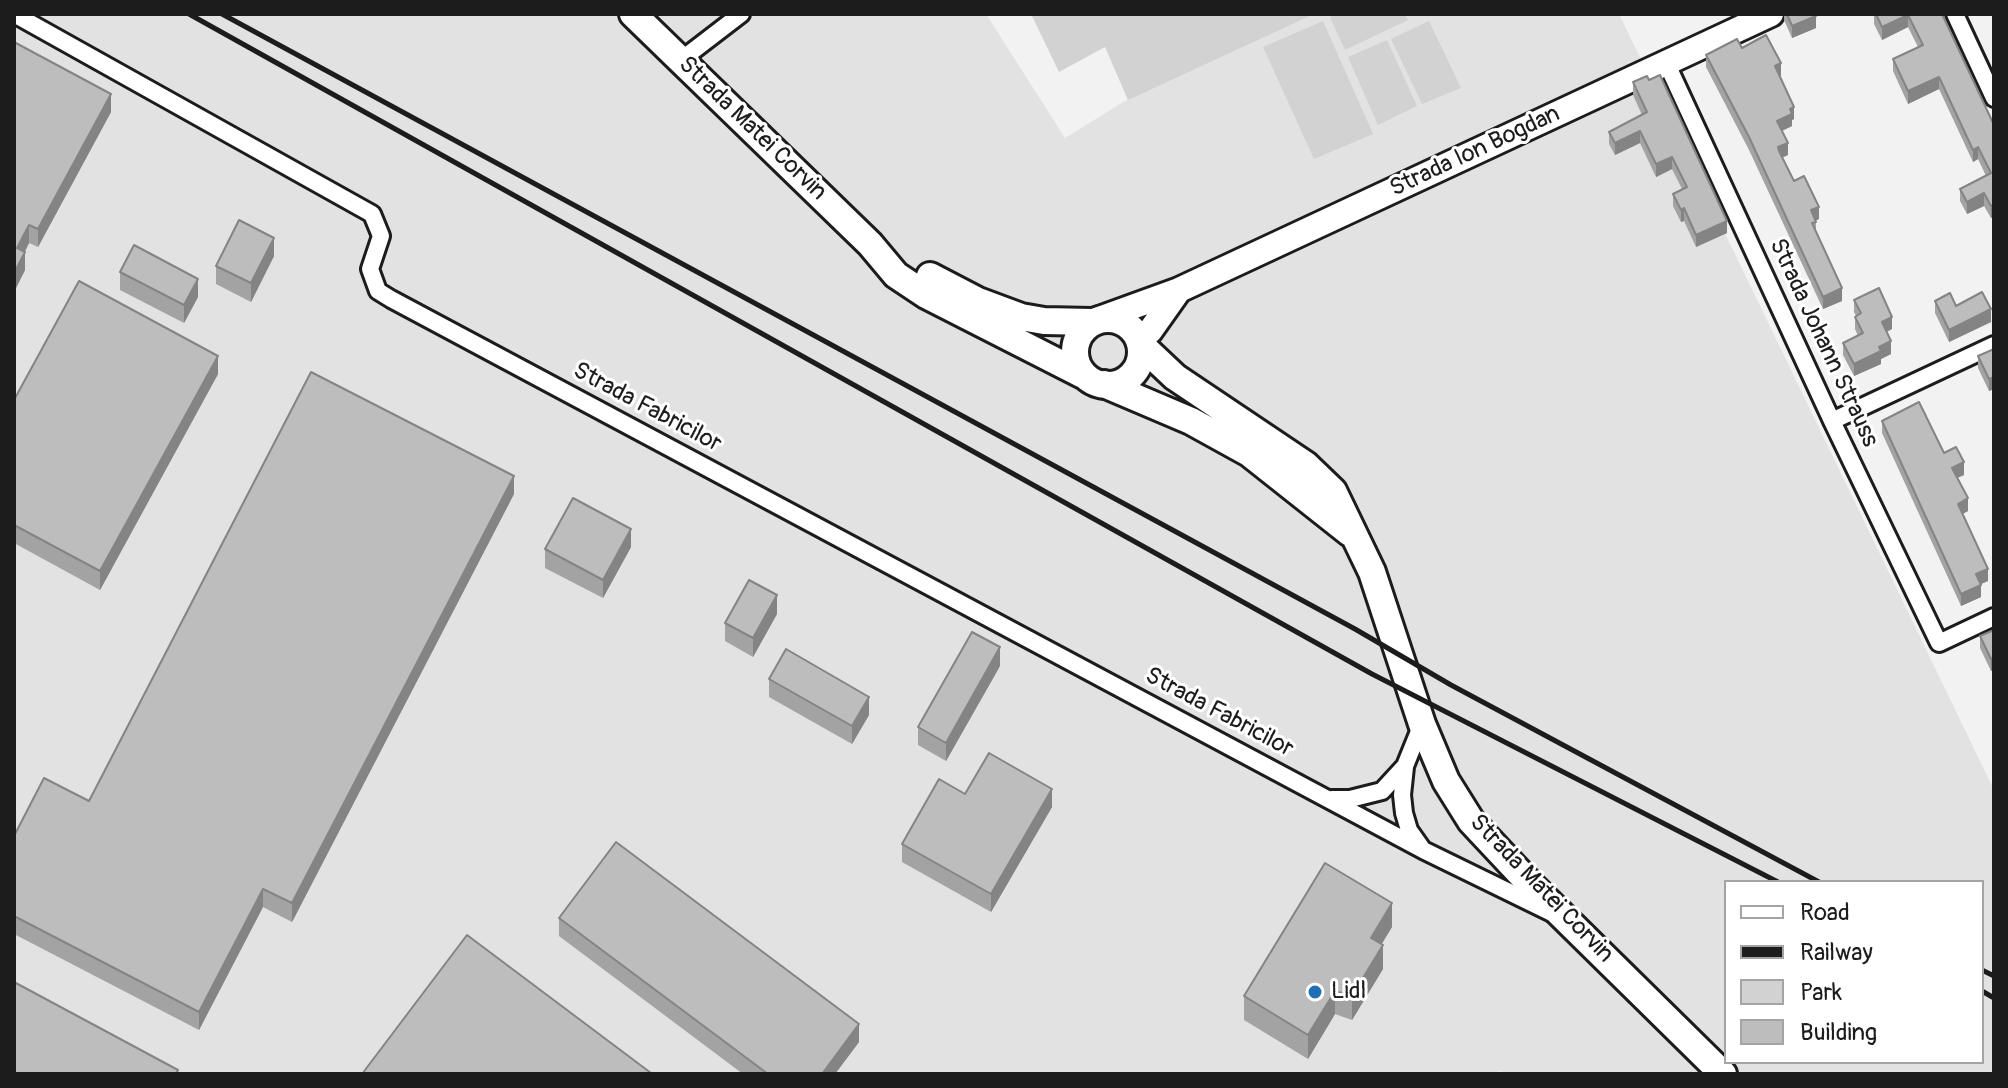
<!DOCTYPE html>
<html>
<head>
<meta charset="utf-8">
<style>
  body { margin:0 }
  #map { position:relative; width:2008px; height:1088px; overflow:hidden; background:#f2f2f2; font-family:Pangolin,sans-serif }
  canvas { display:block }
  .frame { position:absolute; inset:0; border:16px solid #1c1c1c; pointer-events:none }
  .legend { position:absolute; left:1724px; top:880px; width:260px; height:184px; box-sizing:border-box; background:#fff; border:2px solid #a4a4a4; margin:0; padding:10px 14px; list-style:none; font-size:24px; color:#1c1c1c }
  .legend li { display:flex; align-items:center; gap:16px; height:40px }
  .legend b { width:40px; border:2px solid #a4a4a4 }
</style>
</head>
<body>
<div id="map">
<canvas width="2008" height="1088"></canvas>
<div class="frame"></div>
<ul class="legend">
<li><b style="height:10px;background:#fff"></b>Road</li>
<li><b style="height:10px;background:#1c1c1c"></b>Railway</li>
<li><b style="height:22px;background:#d2d2d2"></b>Park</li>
<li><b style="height:22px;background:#bdbdbd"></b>Building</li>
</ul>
</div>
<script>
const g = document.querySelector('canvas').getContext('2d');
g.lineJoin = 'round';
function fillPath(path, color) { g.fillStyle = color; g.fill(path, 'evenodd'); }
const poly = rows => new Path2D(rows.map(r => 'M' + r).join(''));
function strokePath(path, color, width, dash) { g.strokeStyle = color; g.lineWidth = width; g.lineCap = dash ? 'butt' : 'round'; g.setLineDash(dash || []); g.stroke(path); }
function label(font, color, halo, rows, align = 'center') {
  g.font = font + ' Pangolin,sans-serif'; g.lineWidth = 6; g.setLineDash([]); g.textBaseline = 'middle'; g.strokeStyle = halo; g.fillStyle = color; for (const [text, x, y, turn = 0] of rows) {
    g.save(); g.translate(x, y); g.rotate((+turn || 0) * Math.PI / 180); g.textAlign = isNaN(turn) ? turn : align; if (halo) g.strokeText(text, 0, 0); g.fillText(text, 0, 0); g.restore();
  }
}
const built = poly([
  [14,14,986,14,1065,138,1266,14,1619,14,1994,790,1994,1074,1513,1074,1500,1071,1490,1074,14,1074],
  [1726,882,1982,882,1982,1062,1726,1062]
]);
const green = poly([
  [1031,14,1314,14,1128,100,1105,47,1059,72],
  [1338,14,1405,14,1408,20,1345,50,1330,17],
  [1323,21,1373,134,1314,159,1263,47],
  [1429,21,1461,88,1422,104,1391,39],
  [1387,40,1417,106,1378,125,1348,57]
]);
const street = poly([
  [14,14,372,214,381,236,370,269,378,291,391,299,1423,850,1550,912],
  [1955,14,1994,98],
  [681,60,741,14],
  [1666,62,1832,421,1939,643,1994,617],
  [1832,421,1994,345],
  [1405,767,1402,795,1404,813,1409,830,1421,847],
  [1332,799,1350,799,1382,791,1405,766,1422,724]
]);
const secondary = poly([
  [1099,319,1179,290,1771,14],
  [1139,342,1150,331,1179,290]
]);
const primary = poly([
  [633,14,870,244,896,275,926,295,1083,375],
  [930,276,978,301,1021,317,1044,321,1092,322],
  '1075 352a33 33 0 1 1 66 0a33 33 0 1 1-66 0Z',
  [1140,344,1175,377,1306,465,1333,491,1372,572,1422,724,1446,781,1471,821,1530,884,1723,1074],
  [1104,384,1191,421,1249,453,1350,533]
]);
const rail = poly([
  [189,14,1372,674,1778,882],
  [222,14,1355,629,1451,685,1819,882],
  [1982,970,1994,976],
  [1982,991,1994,998]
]);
const wall = poly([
  [1784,14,1815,14,1816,28,1792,38,1784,20],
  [1874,14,1942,14,1994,125,1994,216,1991,218,1984,206,1967,214,1960,201,1960,189,1986,176,1978,159,1973,162,1939,89,1908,104,1893,71,1893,59,1918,47,1908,27,1882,40,1874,24],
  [14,42,111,112,38,247,29,243,25,252,25,270,14,292],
  [1742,48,1781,76,1779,76,1794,119,1792,120,1792,126,1782,131,1788,155,1782,158,1794,181,1819,219,1816,220,1816,232,1842,301,1823,309,1749,150,1706,67,1706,55],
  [1633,82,1727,233,1696,247,1684,221,1681,222,1673,206,1673,194,1682,189,1672,169,1656,177,1640,143,1615,155,1609,144,1609,132,1642,115,1633,95],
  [274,256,251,302,216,284,216,266],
  [120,272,198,297,184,323,120,290],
  [1854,300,1892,329,1886,332,1891,354,1881,359,1881,364,1854,376,1843,355,1843,343,1858,336,1855,329,1855,317,1856,316,1854,312],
  [1935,301,1956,306,1991,322,1949,342,1935,313],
  [1994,349,1994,389,1989,391,1978,368,1978,356],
  [218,374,100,590,14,543,14,400],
  [1882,421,1944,453,1964,475,1957,478,1968,511,1963,514,1988,581,1981,584,1981,597,1961,606,1882,433],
  [514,494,292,922,263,907,199,1030,14,934,14,836,89,801],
  [631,547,603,598,545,568,545,549],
  [777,614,753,657,725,641,725,623],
  [1994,630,1994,670,1991,671,1980,648,1980,636],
  [1000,666,946,761,918,745,918,727],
  [769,679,869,715,852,744,769,697],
  [965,794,1052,807,991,912,902,862,902,844],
  [559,918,859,1042,835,1074,743,1074,559,936],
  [1392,927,1381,944,1383,969,1352,1020,1335,1014,1308,1059,1244,1020,1244,996]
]);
const shadedWall = poly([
  [1908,15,1908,27,1882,40,1882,27],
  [1816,16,1816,28,1792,38,1792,26],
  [1781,63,1781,76,1775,79,1775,66],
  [1939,77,1939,89,1908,104,1908,91],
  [111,94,111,112,38,247,38,229],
  [1794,107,1794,119,1792,120,1792,126,1777,133,1777,121,1790,109],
  [1640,131,1640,143,1615,155,1615,143],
  [1788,143,1788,155,1778,159,1778,147],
  [1978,147,1978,159,1973,162,1973,150],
  [1672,157,1672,169,1656,177,1656,164],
  [1984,193,1984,206,1967,214,1967,202],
  [1994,204,1994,216,1991,218,1991,206],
  [1819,207,1819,219,1811,223,1811,210],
  [1684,208,1684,221,1681,222,1681,210],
  [1727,221,1727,233,1696,247,1696,235],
  [29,225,29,243,17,266,17,248],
  [274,238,274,256,251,302,251,283],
  [25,252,25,270,14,292,14,273],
  [198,279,198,297,184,323,184,305],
  [1842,288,1842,301,1823,309,1823,297],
  [1991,309,1991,322,1949,342,1949,330],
  [1892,317,1892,329,1882,334,1882,322],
  [1891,341,1891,354,1881,359,1881,364,1854,376,1854,364,1879,347],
  [218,356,218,374,100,590,100,571],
  [1994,377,1994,389,1989,391,1989,379],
  [1964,462,1964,475,1952,480,1952,468],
  [514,476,514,494,292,922,292,903],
  [1968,498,1968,511,1958,516,1958,504],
  [631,529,631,547,603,598,603,580],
  [1988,569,1988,581,1976,586,1976,574],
  [1981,585,1981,597,1961,606,1961,594],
  [777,595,777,614,753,657,753,638],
  [1000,647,1000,666,946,761,946,743],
  [1994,657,1994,670,1991,671,1991,659],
  [869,697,869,715,852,744,852,726],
  [1052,789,1052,807,991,912,991,894],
  [263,889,263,907,199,1030,199,1012],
  [1392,903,1392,927,1371,962,1371,938],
  [1383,945,1383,969,1352,1020,1352,996],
  [1335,991,1335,1014,1308,1059,1308,1035],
  [859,1024,859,1042,835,1074,822,1074]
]);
const building = poly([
  [1787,14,1815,14,1816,16,1792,26,1787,14],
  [1876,14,1942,14,1994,125,1994,204,1991,206,1984,193,1967,202,1960,189,1991,173,1978,147,1973,150,1939,77,1908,91,1893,59,1923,45,1908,15,1882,27,1876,14],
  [1766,35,1781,63,1775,66,1794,107,1790,109,1792,114,1777,121,1788,143,1778,147,1779,151,1794,181,1804,176,1819,207,1811,210,1816,222,1812,223,1842,288,1823,297,1749,137,1706,55,1737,39,1742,48,1766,35],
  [14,42,111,94,38,229,29,225,17,248,25,252,14,273,14,42],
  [1660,75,1727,221,1696,235,1684,208,1681,210,1673,194,1687,187,1672,157,1656,164,1640,131,1615,143,1609,132,1647,112,1633,82,1647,76,1649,80,1660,75],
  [239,220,274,238,251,283,216,266,239,220],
  [134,245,198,279,184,305,120,272,134,245],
  [79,281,218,356,100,571,14,525,14,400,79,281],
  [1879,288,1892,317,1882,322,1891,341,1879,347,1881,351,1854,364,1843,343,1863,333,1855,317,1861,313,1854,300,1879,288],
  [1982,292,1991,309,1949,330,1935,301,1950,293,1956,306,1982,292],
  [1994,349,1994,377,1989,379,1978,356,1994,349],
  [311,372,514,476,292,903,263,889,199,1012,14,916,14,836,44,778,89,801,311,372],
  [1919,402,1944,453,1956,447,1964,462,1952,468,1968,498,1958,504,1988,569,1976,574,1981,585,1961,594,1882,421,1919,402],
  [573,498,631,529,603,580,545,549,573,498],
  [749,580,777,595,753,638,725,623,749,580],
  [1994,630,1994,657,1991,659,1980,636,1994,630],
  [972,632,1000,647,946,743,918,727,972,632],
  [786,649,869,697,852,726,769,679,786,649],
  [989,753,1052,789,991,894,902,844,939,779,965,794,989,753],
  [616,842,859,1024,822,1074,768,1074,559,918,616,842],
  [1325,863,1392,903,1371,938,1383,945,1352,996,1335,991,1308,1035,1244,996,1325,863],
  [467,935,651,1073,362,1074,467,935],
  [14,982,178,1070,176,1074,14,1074,14,982]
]);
const markers = [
  [1315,992,8,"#1f6fb2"]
];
const streetNames = [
  ["Strada Matei Corvin",752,129,44],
  ["Strada Ion Bogdan",1475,152,-25],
  ["Strada Johann Strauss",1823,343,65],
  ["Strada Fabricilor",647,408,28],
  ["Strada Fabricilor",1219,713,28],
  ["Strada Matei Corvin",1541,889,46]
];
const poiNames = [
  ["Lidl",1331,992]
];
fillPath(built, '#e2e2e2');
fillPath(green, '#d2d2d2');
strokePath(street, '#1c1c1c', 22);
strokePath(secondary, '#1c1c1c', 30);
strokePath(primary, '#1c1c1c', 32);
strokePath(street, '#fff', 16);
strokePath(secondary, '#fff', 24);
strokePath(primary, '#fff', 26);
strokePath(rail, '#1c1c1c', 5);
fillPath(wall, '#a3a3a3');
fillPath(shadedWall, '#848484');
fillPath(building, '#bdbdbd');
strokePath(building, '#848484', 2);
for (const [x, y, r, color] of markers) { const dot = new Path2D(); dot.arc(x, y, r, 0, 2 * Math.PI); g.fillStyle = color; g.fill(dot); strokePath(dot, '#fff', 3); }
label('24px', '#1c1c1c', '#fff', streetNames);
label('24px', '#1c1c1c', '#fff', poiNames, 'left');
</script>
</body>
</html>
